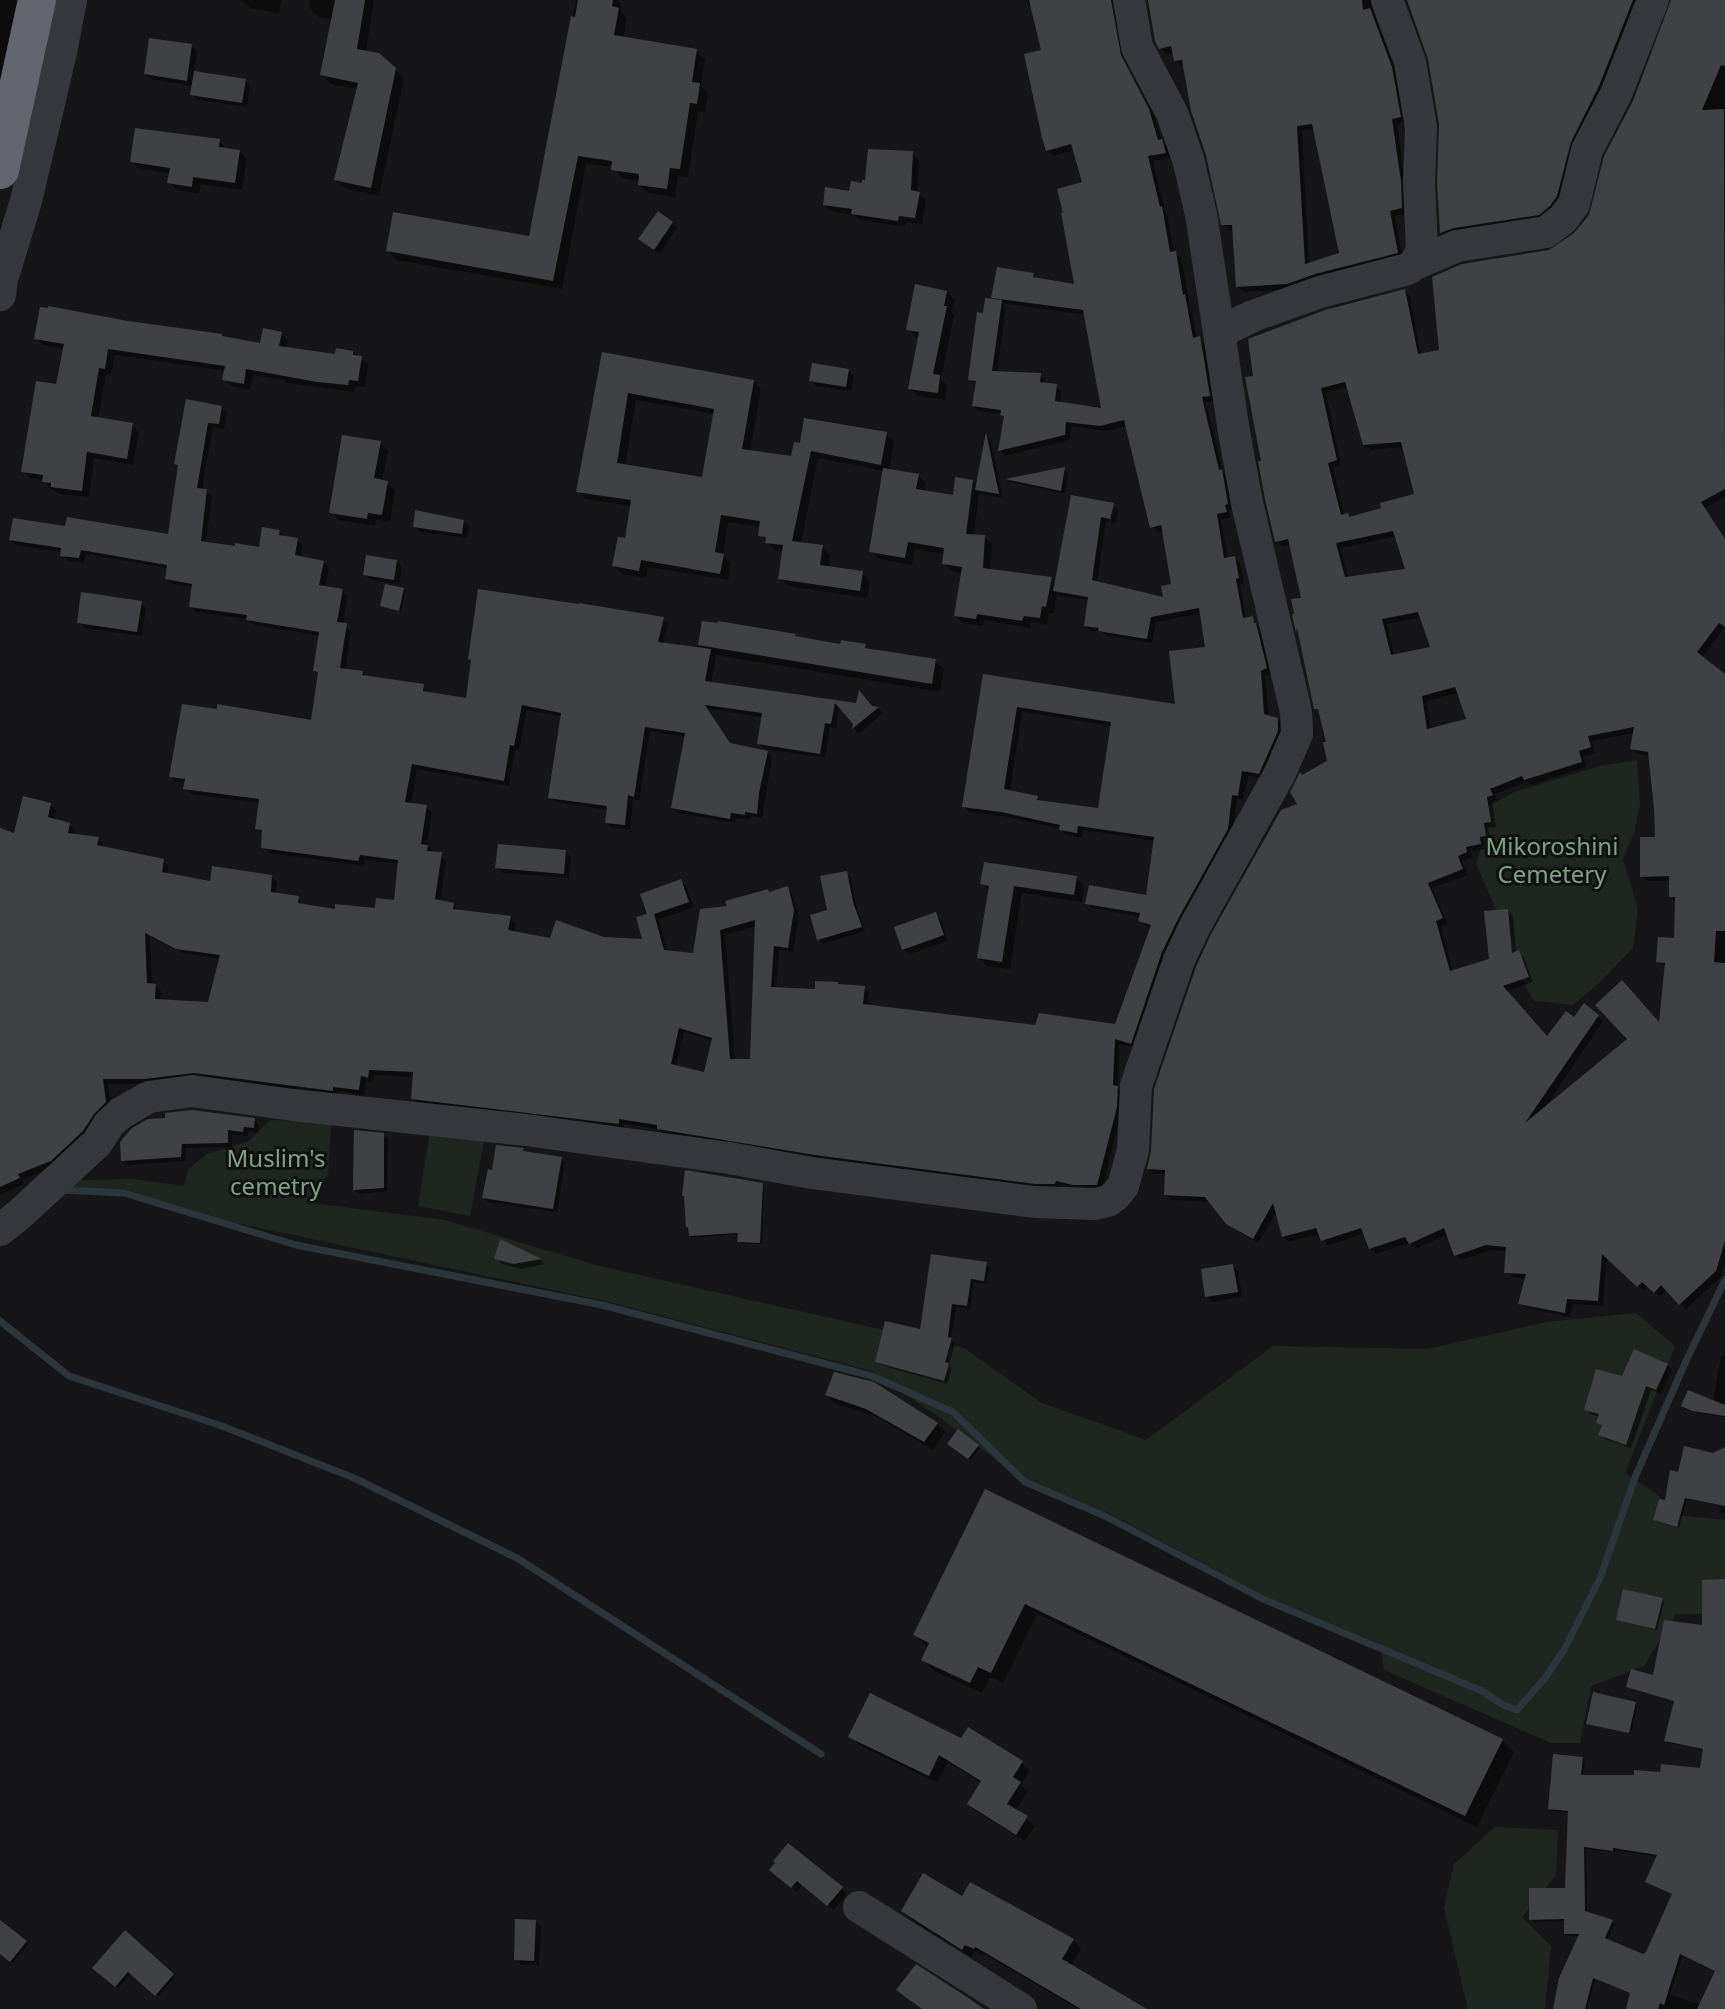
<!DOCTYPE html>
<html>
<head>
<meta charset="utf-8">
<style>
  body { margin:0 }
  canvas { display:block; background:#161618 }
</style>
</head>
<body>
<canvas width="1725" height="2009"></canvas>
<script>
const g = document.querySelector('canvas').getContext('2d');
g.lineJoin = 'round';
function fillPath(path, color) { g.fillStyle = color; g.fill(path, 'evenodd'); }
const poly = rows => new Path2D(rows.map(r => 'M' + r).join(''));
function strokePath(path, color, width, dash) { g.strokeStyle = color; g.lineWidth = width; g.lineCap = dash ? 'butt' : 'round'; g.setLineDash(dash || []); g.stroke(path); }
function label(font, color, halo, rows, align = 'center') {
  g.font = font + ' "Noto Sans",sans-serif'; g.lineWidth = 6; g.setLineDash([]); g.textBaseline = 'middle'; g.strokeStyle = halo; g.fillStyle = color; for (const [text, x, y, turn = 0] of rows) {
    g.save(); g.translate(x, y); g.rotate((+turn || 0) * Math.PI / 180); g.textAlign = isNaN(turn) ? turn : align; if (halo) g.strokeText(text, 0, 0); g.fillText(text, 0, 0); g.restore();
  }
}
const green = poly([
  [1637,760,1640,805,1634,833,1623,859,1638,909,1633,948,1597,985,1573,1005,1534,1001,1505,951,1495,907,1476,864,1484,839,1489,806,1514,792,1604,765],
  [270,1120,331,1123,328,1174,311,1203,445,1220,599,1266,964,1348,1042,1403,1146,1440,1273,1346,1427,1349,1547,1322,1636,1313,1675,1346,1625,1473,1654,1492,1678,1515,1725,1520,1725,1614,1676,1614,1644,1666,1591,1686,1580,1743,1551,1743,1384,1670,1380,1644,1266,1597,1107,1512,1025,1482,946,1422,872,1371,605,1301,208,1217,126,1190,44,1187,50,1181,132,1179,184,1186,188,1169,207,1154,249,1141],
  [430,1130,485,1135,470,1216,418,1206],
  [1495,1827,1558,1830,1556,1875,1522,1917,1551,1946,1545,2009,1468,2009,1444,1908,1454,1864]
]);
const shadow = poly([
  [0,0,24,0,0,100],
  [238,0,282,0,278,13,250,8,242,1],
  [311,0,374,0,366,52,394,69,404,78,379,196,344,188,335,179,358,89,331,84,322,75,332,20,318,17,309,8],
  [576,0,618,0,622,6,621,12,627,18,623,39,696,51,705,59,701,86,708,93,705,112,698,111,688,177,678,176,675,197,648,193,639,184,640,181,622,178,613,167,586,164,562,289,396,260,388,251,531,238],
  [1026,0,1117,0,1116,10,1125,62,1154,116,1162,141,1167,146,1171,158,1153,161,1165,211,1167,214,1174,253,1181,258,1197,339,1199,338,1205,344,1208,360,1215,401,1206,402,1223,472,1227,476,1233,509,1229,510,1231,517,1221,520,1228,559,1234,557,1240,563,1244,583,1240,584,1246,619,1252,618,1261,630,1271,674,1265,676,1269,717,1277,719,1283,725,1283,737,1264,778,1248,776,1243,800,1237,799,1233,835,1136,1048,1119,1044,1118,1089,1122,1093,1121,1114,1102,1189,1080,1190,1062,1185,1060,1189,1042,1188,822,1160,664,1134,659,1129,624,1124,624,1129,418,1104,413,1098,414,1077,374,1075,373,1082,366,1081,364,1095,338,1091,338,1095,151,1084,108,1084,111,1108,56,1166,22,1180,24,1184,0,1195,0,830,15,835,50,805,56,810,54,820,69,825,75,830,73,835,98,839,103,844,103,848,163,861,168,866,168,874,212,883,271,877,277,882,276,895,298,898,303,906,336,911,377,910,395,901,400,864,365,860,364,866,269,853,263,847,262,833,256,828,260,803,191,794,185,788,186,783,176,782,171,777,312,722,320,675,315,670,320,636,254,625,247,619,196,612,191,606,193,587,172,584,166,578,168,568,86,554,84,563,68,561,62,552,16,545,11,540,67,528,170,536,179,466,176,463,187,401,221,407,227,413,224,429,213,427,202,490,206,491,212,496,206,543,261,549,279,531,286,538,297,540,302,545,301,558,324,562,329,568,325,588,342,590,347,596,343,625,351,631,345,671,362,673,366,677,423,686,429,694,468,700,663,619,668,624,663,645,706,651,700,645,795,635,799,639,842,646,865,646,870,650,935,661,944,669,940,692,716,655,711,684,878,708,883,713,859,734,854,729,855,723,840,706,836,728,830,727,825,758,764,749,759,744,763,717,708,709,732,745,767,752,772,758,762,818,751,816,750,820,736,818,735,823,678,813,673,808,686,737,650,731,639,801,633,799,630,830,612,828,607,823,608,810,555,802,550,797,563,717,527,710,519,750,515,750,509,786,417,769,411,805,426,807,432,812,427,846,446,860,440,902,453,905,460,911,510,918,516,924,514,933,551,940,604,938,645,941,649,915,681,881,686,886,694,907,659,920,668,953,694,955,729,908,787,888,792,894,799,917,793,952,779,950,776,989,816,991,864,987,869,993,868,1007,1037,1027,1116,1026,1151,928,1145,926,1140,921,1141,917,1093,908,1087,903,1148,897,1156,841,1083,830,1082,838,1067,835,1061,829,1007,817,970,812,964,807,985,676,1177,707,1207,649,1202,613,1156,622,1152,643,1106,636,1102,632,1091,631,1085,625,1089,600,1060,596,1057,593,1054,613,1049,613,1047,625,1031,622,1030,628,984,620,983,626,963,623,955,615,963,573,951,571,944,563,945,554,915,549,912,565,879,559,871,551,885,471,818,458,801,544,823,547,830,555,829,568,862,573,870,581,867,598,788,586,780,578,784,551,775,550,760,535,761,527,728,522,723,555,731,563,728,580,648,567,646,578,622,574,614,566,626,540,632,506,586,499,578,491,603,354,754,382,761,390,750,452,792,458,795,444,886,434,894,442,889,471,918,476,926,483,924,493,955,497,972,482,977,487,987,436,990,439,1003,498,979,494,974,536,984,537,992,544,990,571,1051,579,1056,584,1072,497,1115,506,1111,506,1108,522,1106,522,1097,583,1165,599,1173,585,1164,531,1158,532,1152,527,1128,426,1107,431,1071,426,1070,440,1005,456,1000,451,1006,418,1002,414,979,411,974,406,977,385,970,379,984,315,997,301,993,297,1033,274,1038,279,1076,286,1084,183,1074,150,1053,156,1047,150,1043,51,1032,9],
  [1002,303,1086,315,1103,410,1060,404,1061,391,1056,386,1045,385,1045,380,1040,374,997,373,1006,307],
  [636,400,715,414,703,479,625,466],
  [1022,712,1112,726,1099,810,1041,802,1037,798,1010,792],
  [757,926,752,1061,735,1061,725,935],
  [150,937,183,953,221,959,209,1004,160,1001,161,991,156,986,152,985],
  [684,1032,713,1041,705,1074,676,1067],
  [1149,0,1375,0,1374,13,1397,74,1405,122,1397,124,1405,187,1406,213,1395,216,1402,258,1293,289,1243,292,1237,286,1235,230,1229,230,1223,225,1184,65,1181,66,1176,60,1174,52,1166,54,1160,48],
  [1315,129,1341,254,1309,264,1302,131],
  [1408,0,1640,0,1562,202,1544,219,1447,238,1441,233,1439,183,1441,124,1430,58],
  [1673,0,1725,0,1725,497,1705,508,1725,539,1725,627,1702,658,1725,676,1725,1261,1721,1277,1686,1309,1667,1289,1660,1297,1648,1286,1644,1291,1607,1256,1603,1306,1573,1304,1570,1317,1526,1308,1520,1303,1527,1279,1512,1277,1506,1272,1508,1251,1492,1250,1461,1260,1455,1255,1448,1234,1416,1249,1410,1243,1376,1254,1370,1248,1365,1233,1328,1246,1320,1234,1289,1242,1284,1236,1277,1211,1258,1243,1234,1229,1211,1202,1172,1200,1166,1195,1167,1174,1154,1174,1149,1169,1300,805,1303,777,1329,762,1328,743,1321,714,1316,708,1294,616,1303,599,1291,545,1282,547,1277,541,1263,462,1255,378,1404,291,1410,296,1421,355,1441,352,1550,252,1576,235,1591,215],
  [1348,387,1365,445,1371,450,1404,447,1416,495,1384,509,1350,518,1347,515,1344,516,1333,468,1341,465,1326,393],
  [1397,536,1408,570,1348,578,1341,548],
  [1422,617,1432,648,1394,656,1387,624],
  [1459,693,1468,720,1431,730,1427,701],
  [1635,733,1632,748,1637,753,1650,756,1657,839,1642,876,1648,881,1670,881,1671,896,1676,902,1675,940,1658,961,1667,967,1660,1025,1544,1109,1603,1021,1597,1016,1574,1019,1547,1038,1507,992,1533,982,1524,958,1518,952,1516,953,1513,916,1507,910,1491,960,1453,972,1441,927,1448,924,1432,888,1468,875,1462,861,1472,857,1470,852,1486,849,1485,842,1490,841,1488,828,1496,827,1492,802,1497,800,1495,794,1527,782,1531,785,1586,767,1583,757,1595,753,1592,741],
  [192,46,197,51,194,73,245,80,250,86,247,107,197,100,192,94,193,86,151,79,145,74],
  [219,140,226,150,239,151,247,159,242,190,201,184,199,194,177,190,169,182,170,173,139,169,131,161],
  [912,153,919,160,918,193,926,200,922,224,906,222,905,227,860,220,854,215,831,211,824,204,851,193],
  [672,223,677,228,660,254,646,244],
  [947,292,955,300,952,313,954,316,941,379,947,385,945,400,918,396,910,388,920,338,916,337,908,329],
  [281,333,288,340,286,349,336,356,353,352,368,365,365,387,355,386,354,392,287,383,284,380,253,375,250,390,231,386,224,379,226,371,115,355,111,375,106,374,98,419,132,425,139,432,133,465,94,458,89,497,60,494,51,489,44,480,30,478,23,471,57,386,65,349,43,345,36,338,262,345],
  [848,370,854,376,851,391,816,386,811,380],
  [380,443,388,451,382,482,387,483,395,490,390,522,376,520,375,526,339,520,331,512],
  [1064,469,1068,473,1065,494,1011,482,1009,480],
  [1115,506,1118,510,1116,524,1111,523],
  [464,522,469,527,467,538,420,532,415,527],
  [397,561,402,567,399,584,371,580,365,575],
  [403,590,405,592,401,612,382,606],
  [141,603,146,608,142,636,84,628,78,622],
  [565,851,571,857,569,878,503,873,497,867],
  [846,873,851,877,857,909,865,931,823,944,819,939],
  [1076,877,1084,886,1082,902,1022,893,1010,969,987,966,979,958,990,891,982,884],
  [935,914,941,920,948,941,909,954,904,949],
  [167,1120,254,1120,259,1125,258,1132,248,1131,248,1136,232,1135,232,1147,186,1148,185,1161,128,1165,123,1160],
  [383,1135,388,1139,387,1191,359,1194,355,1190],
  [523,1150,526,1153,561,1158,565,1162,557,1212,488,1202,484,1198,493,1172],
  [762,1184,764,1187,762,1244,741,1244,739,1234,693,1238,691,1236],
  [501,1242,541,1260,545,1264,521,1269,502,1264,496,1258],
  [932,1256,986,1264,990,1268,987,1284,974,1282,970,1309,956,1307,951,1340,955,1343,949,1365,952,1368,947,1384,881,1365,877,1361,921,1331],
  [1233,1266,1238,1271,1242,1297,1212,1302,1207,1296],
  [1725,1352,1725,1417,1696,1413,1685,1409,1683,1406,1713,1402,1721,1356,1724,1356],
  [1667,1365,1672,1370,1661,1394,1651,1390,1631,1448,1605,1439,1600,1434,1603,1427,1598,1422,1600,1417,1591,1414,1586,1409,1623,1378],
  [827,1395,937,1424,945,1432,933,1450,877,1417,836,1404],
  [951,1446,978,1446,980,1448,971,1460],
  [1725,1449,1725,1514,1720,1512,1721,1506,1687,1499,1679,1528,1658,1522,1655,1520,1679,1474],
  [985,1491,1502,1740,1514,1752,1477,1827,1037,1614,1003,1683,990,1677,982,1693,934,1671,923,1659,928,1648,915,1635],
  [1725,1581,1725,2009,1628,2009,1632,1994,1595,1980,1587,2009,1555,2009,1580,1936,1569,1936,1566,1933,1566,1921,1534,1922,1531,1919,1566,1890,1570,1813,1552,1811,1550,1808,1582,1759,1585,1761,1583,1776,1636,1776,1702,1770,1705,1751,1669,1743,1666,1740,1676,1702,1628,1687,1655,1677,1704,1627],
  [1586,1849,1615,1852,1615,1850,1658,1857,1649,1884,1673,1895,1644,1956,1607,1941,1615,1924,1587,1913],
  [1683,1955,1717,1972,1701,2005,1670,1995],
  [1662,1599,1664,1602,1657,1630,1618,1620],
  [1635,1703,1637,1706,1631,1734,1588,1723],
  [968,1730,1022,1763,1030,1771,1021,1785,1028,1791,1015,1811,1035,1826,1025,1841,977,1812,969,1804,982,1783,948,1762,937,1783,859,1745,851,1737,962,1740],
  [788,1845,847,1894,834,1910,803,1885,797,1892,777,1876],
  [963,1899,1073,1941,1081,1949,1071,1966,1138,2009,1078,2009,984,1954,982,1956,974,1951,971,1957,911,1919,903,1911],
  [535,1921,541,1927,539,1965,521,1965,515,1959],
  [0,1922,28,1944,13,1963,0,1953],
  [125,1933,175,1977,158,1996,132,1973,118,1988,94,1968]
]);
const stream = poly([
  [61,1190,124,1193,296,1245,602,1305,872,1376,953,1412,1025,1482,1105,1516,1263,1599,1482,1691,1503,1705,1517,1710,1545,1678,1564,1650,1600,1578,1636,1475,1686,1361,1725,1280],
  [0,1321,69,1376,222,1426,354,1478,517,1558,821,1754]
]);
const building = poly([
  [335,0,365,0,357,49,379,53,396,68,371,188,334,180,358,83,320,75],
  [578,0,613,0,612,6,619,8,614,35,697,49,692,82,700,83,697,104,690,103,680,169,670,168,667,189,638,185,639,174,611,170,612,161,578,156,553,281,386,251,393,212,529,236,571,16,575,17],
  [1029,0,1111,0,1121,55,1149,109,1158,140,1162,139,1166,153,1148,156,1160,207,1162,206,1170,252,1176,251,1183,295,1185,294,1193,338,1200,336,1203,353,1210,396,1202,397,1219,470,1222,469,1228,504,1225,505,1227,512,1217,514,1224,558,1235,556,1239,578,1236,579,1243,618,1253,616,1254,623,1256,623,1267,668,1261,671,1264,714,1278,718,1278,731,1259,774,1242,771,1238,796,1232,795,1228,829,1179,917,1162,952,1131,1044,1115,1039,1113,1085,1118,1086,1117,1107,1097,1185,1073,1185,1056,1181,1055,1184,1035,1184,815,1155,657,1129,657,1125,619,1119,619,1124,411,1099,413,1072,369,1070,368,1078,361,1076,359,1090,333,1087,333,1091,194,1073,144,1079,103,1079,106,1102,94,1114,83,1131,51,1161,18,1174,20,1178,0,1187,0,828,14,833,23,796,51,803,48,817,70,823,68,833,99,837,97,845,164,859,162,872,210,881,212,866,272,875,271,892,299,896,298,903,335,909,335,904,375,908,376,898,394,900,398,860,360,855,358,861,261,848,262,830,255,829,259,799,183,789,185,779,169,777,182,704,217,709,217,704,311,720,318,672,313,671,319,632,246,620,247,615,189,607,192,584,165,579,167,565,81,550,79,558,60,556,61,548,9,540,13,518,65,526,67,517,168,534,178,465,174,464,186,399,222,406,219,424,208,423,197,488,207,489,201,541,235,546,235,543,259,547,262,527,280,530,279,535,298,538,295,555,324,561,319,585,343,589,337,622,347,623,340,668,363,671,362,675,424,684,423,691,466,698,471,660,468,659,478,589,579,604,579,603,664,617,658,642,711,649,705,681,856,703,859,690,872,706,879,707,852,729,853,724,835,703,831,724,825,723,820,754,757,744,762,713,705,705,730,743,768,751,759,793,757,814,745,812,745,815,731,813,730,819,671,808,685,733,645,727,634,797,628,795,625,825,605,823,607,806,548,798,561,713,522,705,514,746,510,745,504,781,412,764,405,802,427,805,421,844,428,845,427,851,442,852,435,899,454,903,453,909,511,916,508,930,550,938,556,920,604,937,642,939,636,917,647,914,640,894,681,879,689,902,654,914,664,950,693,953,700,909,727,906,725,901,768,889,769,892,788,886,794,910,788,948,774,946,771,987,815,989,815,981,838,982,838,984,865,986,863,1004,1035,1025,1039,1013,1115,1024,1151,925,1138,921,1140,913,1085,904,1089,885,1146,895,1154,837,1078,826,1077,833,1059,830,1060,825,1001,812,962,807,983,674,1175,704,1169,651,1205,647,1199,608,1151,617,1147,639,1098,631,1099,628,1084,626,1088,597,1053,591,1071,495,1114,503,1110,519,1101,517,1092,580,1163,597,1161,586,1171,584,1161,525,1150,528,1124,420,1100,426,1066,422,1065,435,998,451,1004,416,1000,415,1001,410,972,406,976,381,968,380,977,312,983,313,985,298,1002,300,992,371,1041,373,1040,382,1057,384,1055,401,1101,408,1083,310,991,298,997,267,1034,273,1033,277,1074,284,1061,212,1063,213,1057,189,1082,182,1071,144,1046,151,1042,138,1024,54,1041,50],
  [1017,707,1111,722,1098,808,1037,800,1038,796,1004,789],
  [755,920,750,1059,730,1059,720,930],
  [145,933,176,949,220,955,208,1002,155,999,156,984,147,983],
  [679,1028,712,1038,704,1072,671,1064],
  [1148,0,1362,0,1363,10,1370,8,1392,67,1401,117,1392,119,1401,181,1402,208,1390,211,1398,253,1315,274,1287,284,1236,287,1232,225,1221,225,1206,155,1191,111,1182,60,1174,61,1171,46,1159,49,1155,41],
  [1312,124,1339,253,1305,264,1297,126],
  [1407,0,1633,0,1599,86,1571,142,1557,196,1550,206,1539,215,1454,228,1440,233,1437,183,1439,124,1428,59],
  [1671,0,1725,0,1725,66,1721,65,1702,110,1724,109,1725,489,1701,502,1725,539,1725,627,1719,623,1697,652,1725,674,1725,931,1716,931,1714,962,1725,963,1725,1241,1716,1271,1679,1305,1661,1285,1654,1293,1642,1282,1637,1287,1602,1254,1598,1301,1567,1299,1565,1313,1518,1304,1526,1274,1504,1273,1506,1247,1486,1245,1454,1256,1444,1228,1409,1244,1405,1237,1369,1249,1361,1228,1321,1241,1316,1228,1282,1237,1273,1203,1253,1239,1226,1224,1205,1197,1164,1195,1165,1170,1147,1169,1151,1151,1154,1089,1196,967,1211,934,1281,810,1297,804,1290,792,1300,772,1302,775,1327,761,1323,742,1326,742,1318,709,1314,709,1297,628,1296,633,1292,614,1294,614,1291,599,1301,598,1288,539,1275,542,1265,499,1258,461,1261,461,1245,377,1253,376,1248,339,1325,310,1405,289,1418,354,1439,350,1432,277,1462,264,1549,250,1574,233,1589,215,1604,156,1633,101],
  [1345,382,1363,445,1401,442,1414,494,1380,503,1381,508,1349,517,1348,513,1341,515,1328,463,1337,460,1321,388],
  [1393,531,1405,569,1345,577,1336,543],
  [1418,612,1430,647,1391,655,1382,619],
  [1455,687,1466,719,1427,729,1422,696],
  [1634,727,1630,749,1648,752,1654,808,1655,837,1640,837,1640,877,1669,876,1669,897,1675,897,1674,938,1658,937,1656,962,1665,963,1659,1022,1622,980,1595,1005,1627,1039,1525,1123,1599,1015,1584,1003,1574,1017,1566,1011,1547,1036,1503,986,1529,977,1519,950,1512,953,1508,909,1484,911,1489,959,1450,971,1436,921,1443,918,1428,883,1463,869,1458,856,1467,852,1466,847,1481,844,1480,837,1486,836,1484,823,1491,822,1487,797,1493,795,1490,789,1522,776,1524,780,1582,762,1579,751,1591,747,1588,736],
  [149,38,192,44,187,81,144,74],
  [194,71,246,79,242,103,190,95],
  [135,128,220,139,219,147,240,150,235,183,193,177,192,187,167,183,170,168,130,162],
  [868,149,913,151,911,190,920,192,915,218,899,216,898,221,851,214,852,209,823,205,825,187,849,191,851,181,862,183,862,180,865,180],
  [658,211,673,222,654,250,638,239],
  [915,284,947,291,944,306,947,306,933,374,940,375,938,393,908,389,919,332,906,330],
  [48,306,128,321,222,334,222,336,260,343,263,328,282,332,279,346,335,354,336,348,353,351,353,355,362,356,358,381,349,380,348,385,317,382,246,369,244,384,222,380,225,366,108,349,105,369,99,368,91,416,133,423,127,459,87,452,82,491,51,487,51,483,42,482,43,475,21,472,36,381,56,384,64,344,34,339,40,307,48,308],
  [602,352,754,380,742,449,791,456,794,442,800,443,804,418,887,432,881,465,811,451,792,541,823,545,820,565,863,571,860,591,778,579,783,545,765,543,766,537,758,536,760,521,721,515,715,552,724,554,720,574,641,560,639,571,612,566,618,537,625,538,631,500,576,492],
  [628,393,714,409,702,477,617,463],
  [812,363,849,369,846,387,809,381],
  [986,432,999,494,975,490],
  [342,435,381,441,374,478,388,481,382,515,368,513,367,519,329,513],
  [1065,467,1061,491,1005,479],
  [883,468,919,474,916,489,953,495,955,477,973,480,966,534,985,535,983,568,1052,577,1046,607,1042,606,1040,618,1024,616,1022,621,977,614,976,619,954,616,962,567,942,564,944,548,908,542,905,558,869,552],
  [415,510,464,520,462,534,413,527],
  [366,555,397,560,394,580,363,575],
  [385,584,404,588,399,611,380,606],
  [81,592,142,601,137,632,77,623],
  [702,621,718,623,718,621,796,634,795,636,840,644,841,640,866,644,865,648,936,659,932,684,698,645],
  [498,844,566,850,564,874,495,868],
  [984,862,1077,876,1074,895,1014,886,1002,962,977,958,989,886,980,884],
  [847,871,853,902,862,927,817,940,810,915,827,910,820,876],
  [936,912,944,935,902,950,894,927],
  [192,1110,255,1118,254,1128,244,1127,243,1132,228,1130,228,1143,182,1144,181,1157,121,1161,120,1142,132,1128,148,1119,165,1118,165,1113],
  [354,1130,384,1133,384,1188,353,1190],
  [496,1145,524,1148,523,1151,562,1157,553,1209,482,1198,488,1169,492,1170],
  [685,1170,763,1183,760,1243,737,1242,738,1233,689,1236,688,1227,686,1227,684,1196,682,1196],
  [500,1239,542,1259,514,1264,494,1259],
  [931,1254,987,1262,984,1281,971,1279,967,1306,952,1304,948,1337,952,1338,945,1362,949,1363,944,1381,875,1362,885,1321,920,1329],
  [1233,1264,1238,1292,1205,1297,1201,1269],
  [1634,1349,1668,1364,1656,1390,1646,1386,1626,1445,1598,1435,1602,1425,1596,1423,1599,1414,1584,1410,1596,1369,1622,1376],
  [834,1372,874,1382,938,1423,924,1442,866,1409,825,1395],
  [1688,1390,1725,1405,1725,1416,1692,1411,1681,1406],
  [958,1429,979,1445,968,1459,947,1444],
  [1684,1446,1713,1453,1725,1447,1725,1506,1685,1498,1677,1527,1653,1520,1659,1499,1665,1500,1670,1470,1678,1472],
  [985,1489,1503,1739,1465,1816,1025,1604,991,1673,978,1667,970,1683,921,1660,929,1643,913,1635],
  [1725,1579,1725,2009,1697,2009,1715,1971,1680,1954,1664,2005,1660,2003,1658,2009,1626,2009,1630,1993,1593,1978,1585,2009,1553,2009,1559,1978,1579,1934,1564,1934,1564,1919,1529,1920,1529,1888,1565,1888,1568,1811,1548,1809,1553,1754,1583,1757,1581,1775,1634,1775,1634,1770,1660,1772,1661,1764,1700,1768,1703,1749,1664,1741,1674,1701,1626,1687,1631,1669,1653,1675,1664,1620,1702,1625,1702,1580],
  [1584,1847,1613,1851,1613,1848,1657,1855,1645,1882,1672,1894,1646,1952,1643,1954,1605,1938,1613,1920,1585,1911],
  [1623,1589,1663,1598,1655,1629,1616,1620],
  [1593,1692,1636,1702,1629,1733,1586,1724],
  [870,1693,961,1738,968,1727,1023,1761,1013,1777,1021,1782,1007,1804,1028,1816,1016,1835,967,1804,981,1781,939,1755,929,1776,848,1737],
  [788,1843,843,1887,827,1906,797,1881,791,1888,769,1870,775,1863,773,1861],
  [923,1873,962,1896,970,1882,1074,1939,1062,1959,1147,2009,1081,2009,979,1949,975,1947,974,1949,965,1945,962,1950,901,1911],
  [515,1919,536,1920,534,1961,514,1960],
  [0,1920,27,1941,10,1962,0,1954],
  [125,1930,174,1974,155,1996,128,1972,115,1987,92,1968],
  [916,1964,970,1999,984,2009,922,2009,896,1990]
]);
const minor = poly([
  [1415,264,1457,246,1546,232,1563,219,1574,204,1587,150,1616,94,1653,0],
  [0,295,2,279,26,201,61,52,71,0],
  [1220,332,1253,316,1320,292,1408,269,1415,264,1422,250,1419,183,1421,127,1410,62,1387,0],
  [0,1230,20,1214,97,1143,109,1124,121,1113,149,1097,192,1091,293,1105,526,1130,729,1158,812,1173,1034,1202,1095,1204,1108,1201,1116,1195,1123,1186,1133,1150,1136,1086,1179,960,1195,926,1279,775,1297,734,1296,712,1247,503,1235,438,1201,214,1188,159,1172,113,1137,47,1129,0],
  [859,1907,1021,2009]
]);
const highway = poly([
  [0,170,37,0]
]);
const parkNames = [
  ["Mikoroshini",1552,848],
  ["Cemetery",1552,876],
  ["Muslim's",276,1160],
  ["cemetry",276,1188]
];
fillPath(green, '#1e261f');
fillPath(shadow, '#0007');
strokePath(stream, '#2c353c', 7);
fillPath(building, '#404145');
strokePath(minor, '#37383d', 32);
strokePath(highway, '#63666e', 38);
label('24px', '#7fa381', '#111113', parkNames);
</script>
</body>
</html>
